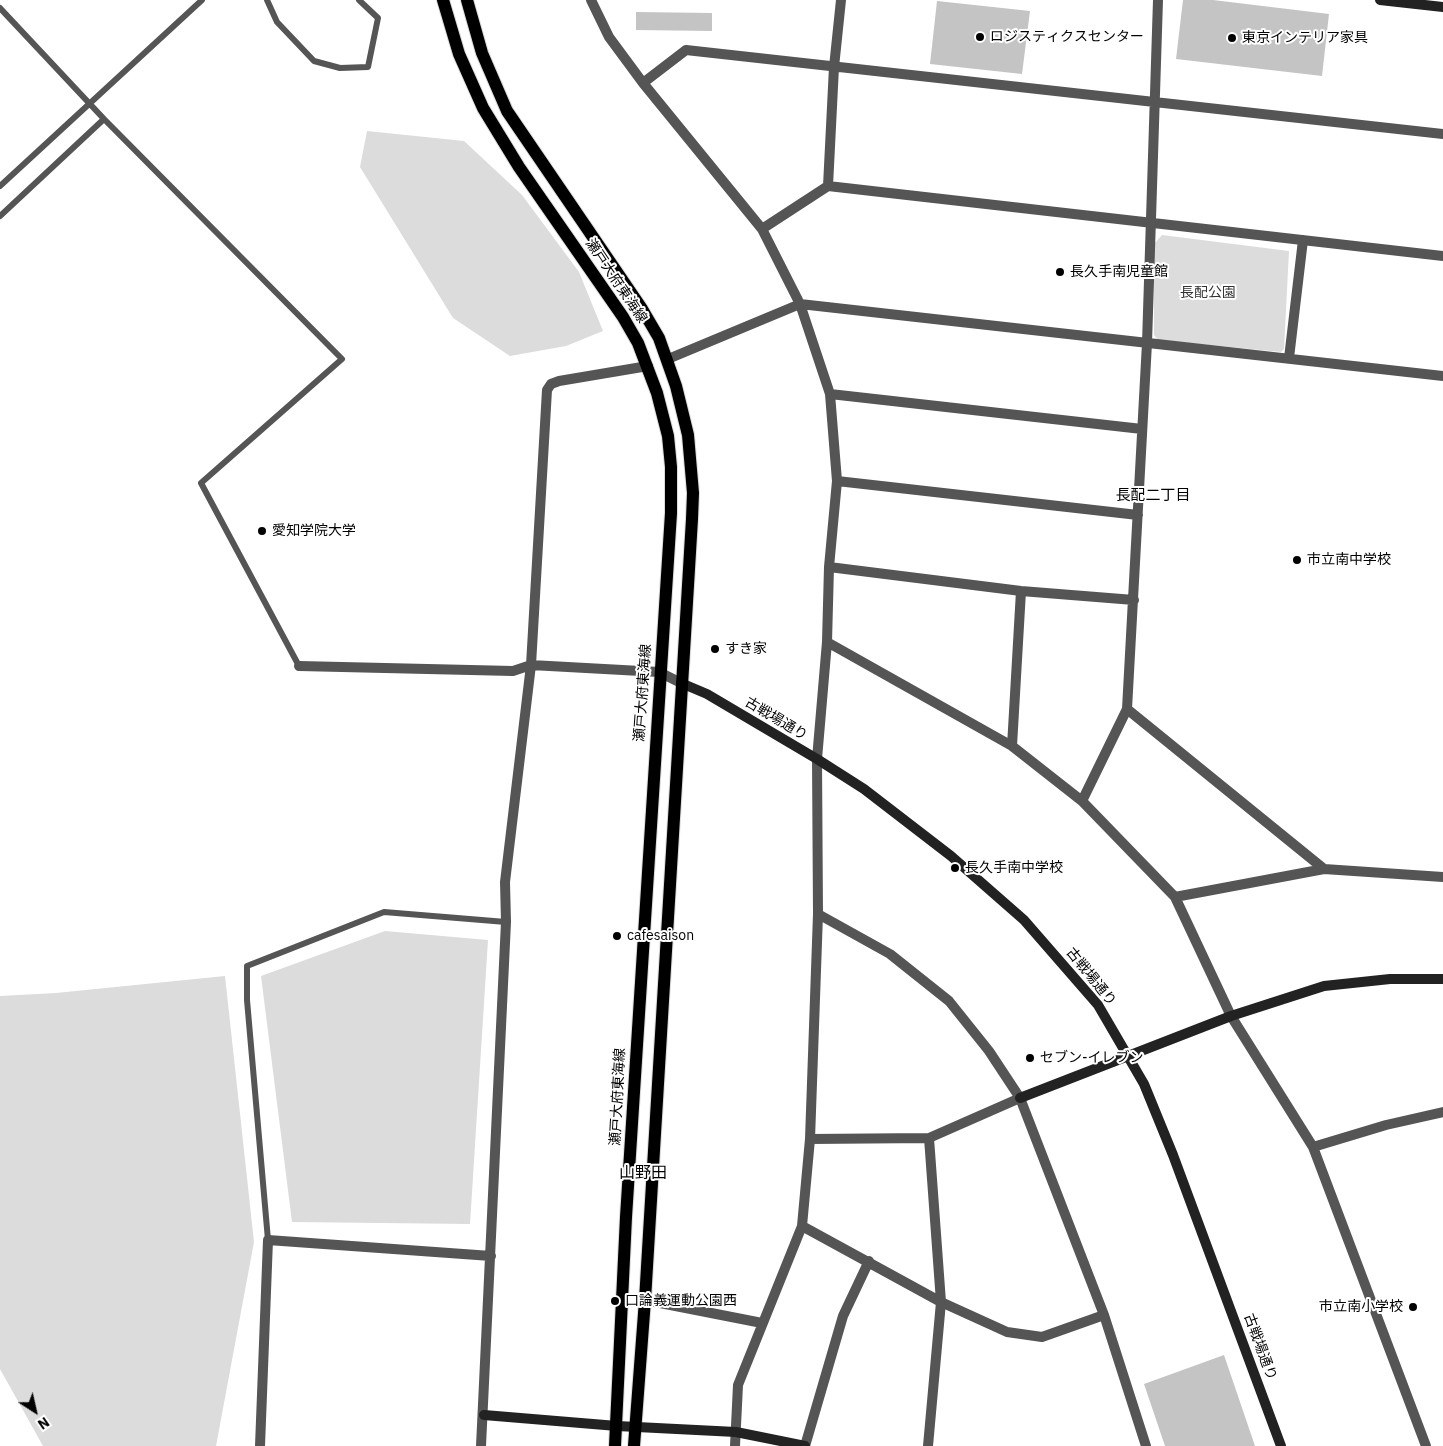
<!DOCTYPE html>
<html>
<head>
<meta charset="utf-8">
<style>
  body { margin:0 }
  #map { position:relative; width:1443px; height:1446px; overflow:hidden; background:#fff; font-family:"IBM Plex Sans",sans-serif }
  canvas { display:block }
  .north { position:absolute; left:10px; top:1386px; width:50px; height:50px; -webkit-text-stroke:4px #fff; paint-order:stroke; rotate:145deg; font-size:14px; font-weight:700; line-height:20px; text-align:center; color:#000 }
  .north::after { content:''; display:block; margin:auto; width:18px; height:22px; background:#000; clip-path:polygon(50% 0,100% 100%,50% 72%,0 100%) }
</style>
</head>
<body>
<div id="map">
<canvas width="1443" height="1446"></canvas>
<div class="north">N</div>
</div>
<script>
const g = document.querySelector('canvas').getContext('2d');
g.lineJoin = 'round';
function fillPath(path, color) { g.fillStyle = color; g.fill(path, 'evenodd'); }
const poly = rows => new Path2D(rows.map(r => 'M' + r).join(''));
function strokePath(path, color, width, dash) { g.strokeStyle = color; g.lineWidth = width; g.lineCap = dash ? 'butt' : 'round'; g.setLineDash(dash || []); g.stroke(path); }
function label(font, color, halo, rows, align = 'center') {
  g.font = font + ' "IBM Plex Sans","Noto Sans JP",sans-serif'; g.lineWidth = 4; g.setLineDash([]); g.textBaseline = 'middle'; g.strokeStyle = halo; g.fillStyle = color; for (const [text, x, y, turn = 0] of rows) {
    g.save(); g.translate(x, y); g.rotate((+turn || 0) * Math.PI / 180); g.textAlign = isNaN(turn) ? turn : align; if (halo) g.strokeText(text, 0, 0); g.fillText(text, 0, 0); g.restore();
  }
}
const green = poly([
  [367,131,464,141,522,195,579,272,603,331,566,346,510,356,453,318,360,167],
  [1162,235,1289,251,1284,349,1281,352,1158,340,1154,335,1154,244],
  [385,931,488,940,470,1224,292,1222,261,976],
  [225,976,254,1242,216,1446,43,1446,0,1369,0,996,56,993]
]);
const building = poly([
  [1183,0,1213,0,1329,14,1322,76,1176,59],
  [937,1,1030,11,1022,74,930,64],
  [636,12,712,13,712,31,636,30],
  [1224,1355,1255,1446,1165,1446,1144,1384]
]);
const lane = poly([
  [267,0,277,22,314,61,340,68,368,67,378,18,359,0],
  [0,8,104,119,342,359,201,483,299,666],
  [0,186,202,0],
  [0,216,104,119],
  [268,1240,247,1000,247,966,384,912,506,922]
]);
const street = poly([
  [591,0,609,37,643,83,762,229,800,304,830,394,837,481,829,567,827,642,817,759,818,914,810,1139,802,1226,738,1385,735,1446],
  [643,83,686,50,1443,134],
  [828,186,834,67,841,0],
  [762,229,828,186,1443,256],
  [1289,358,1303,240],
  [668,359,800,304,1443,376],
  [830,394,1142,429],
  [837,481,1138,515],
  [829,567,1021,591,1134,600],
  [827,642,1012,746,1082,801,1175,897,1231,1016,1313,1147,1426,1446],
  [299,666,513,671,531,665,659,672,681,683],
  [1127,709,1324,869],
  [1012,746,1021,591],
  [1082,801,1127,709,1147,343,1158,0],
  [1175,897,1324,869,1443,877],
  [818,914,890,954,949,1001,989,1051,1020,1098,1104,1315,1146,1446],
  [810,1139,929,1138,1020,1098],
  [1313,1147,1386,1125,1443,1112],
  [802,1226,941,1302,1007,1332,1042,1337,1104,1315],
  [645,1300,762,1323],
  [260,1446,268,1240,491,1256],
  [481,1446,506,922,505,882,531,665,547,390,551,384,559,381,648,366],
  [805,1446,843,1316,869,1261],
  [928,1446,941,1302,929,1138]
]);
const secondary = poly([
  [1380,0,1443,7],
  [681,683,707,694,817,759,864,789,951,856,1024,920,1098,1005,1144,1084,1173,1155,1281,1446],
  [1020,1098,1231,1016,1324,986,1390,979,1443,979],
  [484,1415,617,1426,736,1432,805,1446]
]);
const primary = poly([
  [443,0,459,54,483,108,519,167,623,317,638,343,657,393,668,436,671,467,671,513,626,1217,615,1446],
  [467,0,482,53,507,111,642,309,659,338,676,386,688,435,693,493,692,519,645,1300,634,1446]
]);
const markers = [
  [980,37,5,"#000"],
  [1232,38,5,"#000"],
  [1060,272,5,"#000"],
  [262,531,5,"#000"],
  [1297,560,5,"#000"],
  [715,649,5,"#000"],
  [955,868,5,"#000"],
  [617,936,5,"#000"],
  [1030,1058,5,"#000"],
  [615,1301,5,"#000"],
  [1413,1307,5,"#000"]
];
const poiNames = [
  ["ロジスティクスセンター",990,37],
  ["東京インテリア家具",1242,38],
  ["長久手南児童館",1070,272],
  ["愛知学院大学",272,531],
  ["市立南中学校",1307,560],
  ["すき家",725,649],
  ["長久手南中学校",965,868],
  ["cafesaison",627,936],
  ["セブン-イレブン",1040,1058],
  ["口論義運動公園西",625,1301],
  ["市立南小学校",1403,1307,"right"]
];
const streetNames = [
  ["瀬戸大府東海線",616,281,56],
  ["瀬戸大府東海線",643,693,-86],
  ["古戦場通り",776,719,31],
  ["古戦場通り",1091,977,51],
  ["瀬戸大府東海線",618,1097,-87],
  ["古戦場通り",1260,1347,70]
];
const parkNames = [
  ["長配公園",1208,293]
];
const neighbourhoodNames = [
  ["長配二丁目",1153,496]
];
const quarterNames = [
  ["山野田",643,1173]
];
fillPath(green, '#dcdcdc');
fillPath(building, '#c4c4c4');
strokePath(primary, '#dbdbdb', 14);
strokePath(lane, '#555', 6);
strokePath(street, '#555', 10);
strokePath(secondary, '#222', 10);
strokePath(primary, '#000', 12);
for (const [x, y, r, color] of markers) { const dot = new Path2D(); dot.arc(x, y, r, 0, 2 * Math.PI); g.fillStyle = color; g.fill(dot); strokePath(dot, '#fff', 2); }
label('14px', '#000', '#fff', poiNames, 'left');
label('14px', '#000', '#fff', streetNames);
label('14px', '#333', '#fff', parkNames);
label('15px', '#000', '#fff', neighbourhoodNames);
label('16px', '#000', '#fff', quarterNames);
</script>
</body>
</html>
